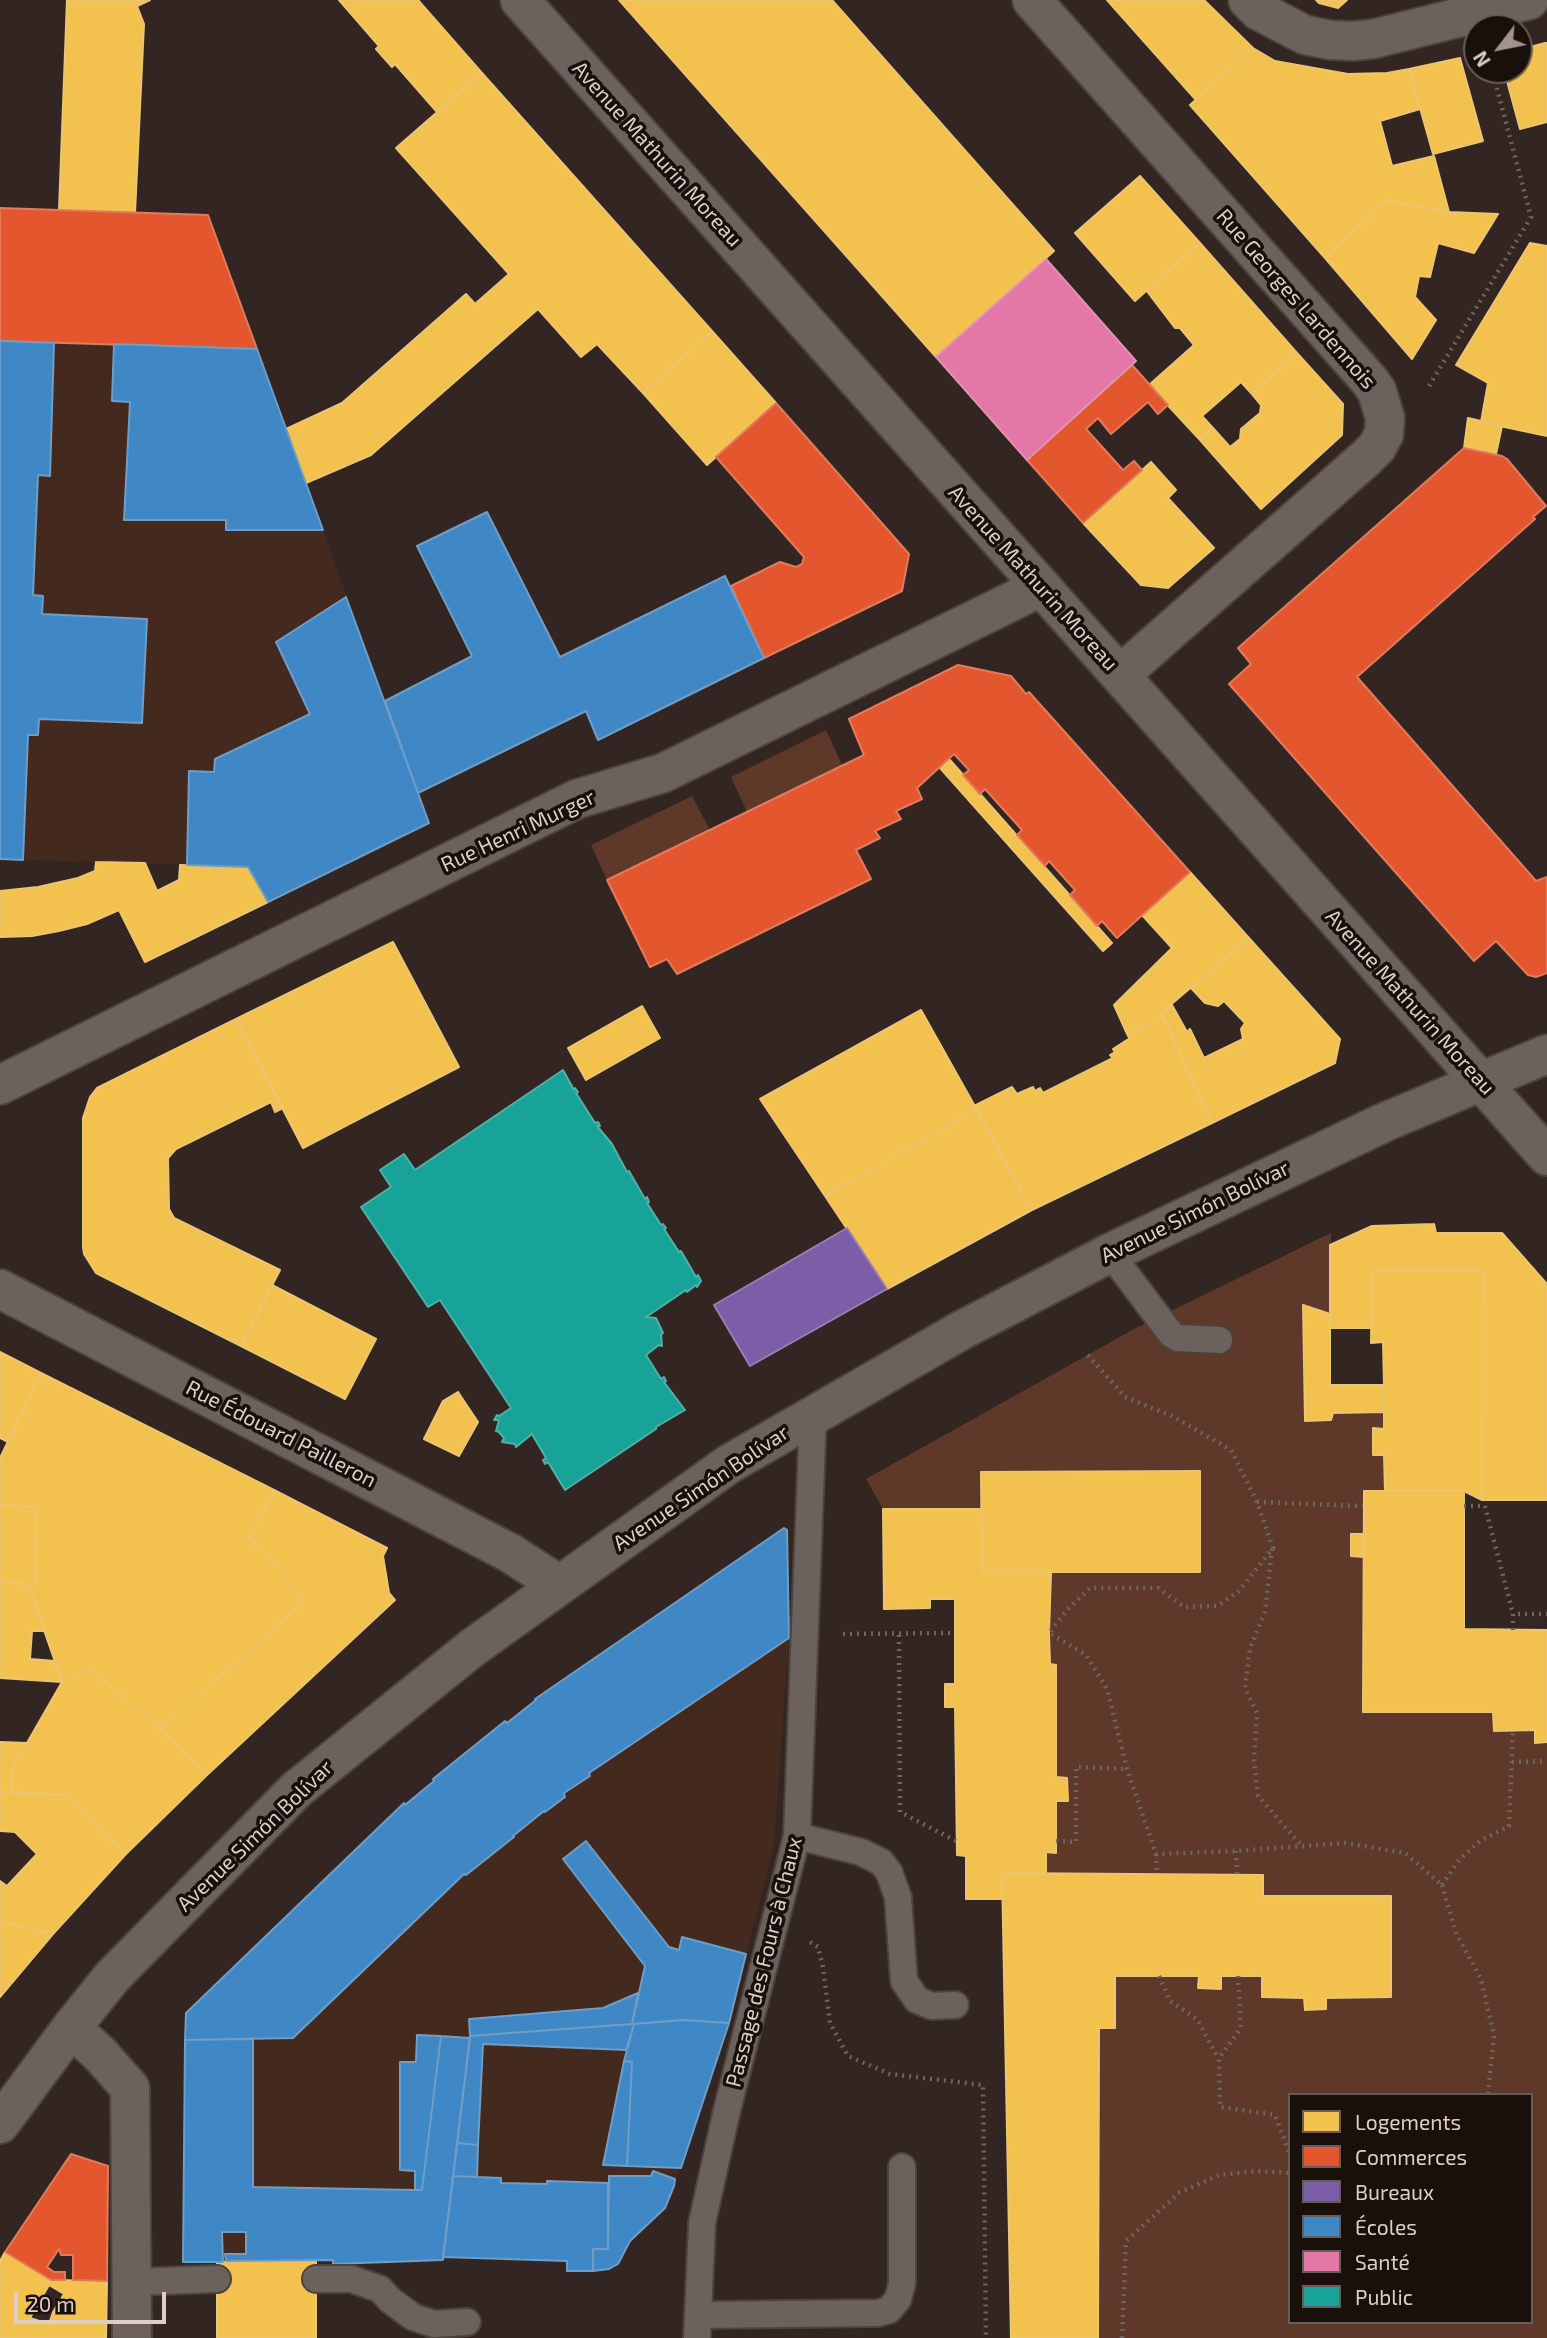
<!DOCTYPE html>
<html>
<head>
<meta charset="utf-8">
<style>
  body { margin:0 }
  #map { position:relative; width:1547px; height:2338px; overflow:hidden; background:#332622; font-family:"Exo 2",sans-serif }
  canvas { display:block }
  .legend { position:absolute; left:1288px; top:2093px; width:245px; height:231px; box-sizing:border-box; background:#1a100b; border:2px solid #685c56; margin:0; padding:9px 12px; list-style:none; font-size:21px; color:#decec7 }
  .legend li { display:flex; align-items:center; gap:14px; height:35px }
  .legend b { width:35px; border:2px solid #685c56 }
  .north { position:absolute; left:1463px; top:14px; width:70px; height:70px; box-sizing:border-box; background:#1a100b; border:2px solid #685c56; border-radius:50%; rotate:238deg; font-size:19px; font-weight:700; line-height:28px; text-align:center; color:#decec7 }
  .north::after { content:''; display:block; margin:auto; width:24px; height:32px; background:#a2938d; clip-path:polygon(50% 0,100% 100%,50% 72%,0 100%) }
  .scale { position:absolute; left:14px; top:2292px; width:152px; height:32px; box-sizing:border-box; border:4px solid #decec7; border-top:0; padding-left:9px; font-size:21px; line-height:24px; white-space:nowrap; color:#decec7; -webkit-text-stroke:5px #1a100b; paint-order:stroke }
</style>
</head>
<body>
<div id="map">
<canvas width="1547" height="2338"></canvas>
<ul class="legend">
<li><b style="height:19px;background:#f2c14e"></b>Logements</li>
<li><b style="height:19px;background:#e4572e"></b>Commerces</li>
<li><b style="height:19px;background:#7b5ea7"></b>Bureaux</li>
<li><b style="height:19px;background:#3f88c5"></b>Écoles</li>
<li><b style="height:19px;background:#e377a8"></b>Santé</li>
<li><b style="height:19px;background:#17a398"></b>Public</li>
</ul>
<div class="north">N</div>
<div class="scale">20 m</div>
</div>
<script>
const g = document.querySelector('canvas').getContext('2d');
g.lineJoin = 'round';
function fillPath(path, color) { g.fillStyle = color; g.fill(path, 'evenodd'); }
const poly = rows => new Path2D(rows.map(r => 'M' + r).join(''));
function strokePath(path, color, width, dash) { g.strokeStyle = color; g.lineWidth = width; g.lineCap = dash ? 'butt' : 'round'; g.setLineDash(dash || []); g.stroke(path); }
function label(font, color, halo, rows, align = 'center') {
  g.font = font + ' "Exo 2",sans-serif'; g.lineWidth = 7; g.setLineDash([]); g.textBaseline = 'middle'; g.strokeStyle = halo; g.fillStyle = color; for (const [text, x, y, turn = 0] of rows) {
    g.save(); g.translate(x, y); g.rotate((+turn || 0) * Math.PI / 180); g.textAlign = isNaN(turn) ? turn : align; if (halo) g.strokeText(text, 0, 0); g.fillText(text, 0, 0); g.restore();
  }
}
const built = poly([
  [0,341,257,349,429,823,268,902,248,867,0,859],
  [784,1528,787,1530,789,1638,774,1845,729,2023,674,2186,659,2216,639,2231,630,2241,618,2264,609,2269,597,2272,567,2271,566,2261,444,2257,443,2260,333,2264,332,2260,183,2262,186,2013,332,1870,404,1803,405,1804,433,1781,433,1779,505,1721,507,1723,536,1700,535,1699]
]);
const green = poly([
  [826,730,842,765,747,812,731,777],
  [692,796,710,830,607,880,591,845],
  [1331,1233,1330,1314,1303,1305,1305,1420,1331,1420,1333,1413,1384,1412,1384,1429,1373,1429,1373,1454,1384,1455,1385,1491,1364,1491,1364,1534,1351,1534,1364,1557,1493,1712,1494,1731,1535,1730,1535,1743,1547,1742,1547,2338,1098,2338,1099,2028,1115,2028,1115,1976,1199,1976,1199,1988,1221,1988,1221,1976,1262,1976,1262,1997,1304,1998,1305,2010,1326,2009,1326,1998,1391,1997,1391,1896,1263,1896,1263,1875,1046,1874,1046,1852,1056,1852,1056,1801,1068,1800,1067,1778,1056,1777,1056,1665,1050,1664,1049,1633,1051,1573,1200,1572,1200,1471,982,1472,981,1509,883,1509,866,1479,1136,1328],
  [1290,2095,1531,2095,1531,2322,1290,2322]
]);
const homes = poly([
  [67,0,150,0,137,6,144,24,135,213,59,210,67,0],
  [339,0,418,0,482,73,437,112,395,64,392,67,376,49,379,46,339,0],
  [619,0,832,0,1054,251,936,357,619,0],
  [1107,0,1204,0,1253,48,1196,100,1107,0],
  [1316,0,1347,0,1338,8,1319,3,1316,0],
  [1545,43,1547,43,1547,122,1520,129,1504,70,1519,70,1519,50,1545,43],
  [1253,48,1275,61,1348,74,1387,73,1409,69,1420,109,1380,121,1392,166,1434,156,1449,212,1386,200,1325,258,1190,105,1253,48],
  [1460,58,1483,141,1433,154,1409,69,1460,58],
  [482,73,712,331,643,393,597,344,581,357,538,309,371,455,306,483,286,429,342,403,466,294,475,304,509,274,396,148,482,73],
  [1140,176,1200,243,1135,301,1075,233,1140,176],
  [1386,200,1449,212,1498,214,1474,253,1438,243,1430,277,1419,276,1415,297,1436,320,1412,359,1325,258,1386,200],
  [1200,243,1297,353,1252,394,1241,382,1202,416,1213,428,1200,440,1149,385,1194,345,1180,328,1175,328,1146,290,1200,243],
  [1530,243,1547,246,1547,436,1481,422,1488,383,1456,365,1530,243],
  [712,331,776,403,707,465,643,393,712,331],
  [1297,353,1343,404,1342,435,1261,509,1200,440,1213,428,1230,447,1240,439,1241,429,1260,413,1261,405,1252,394,1297,353],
  [1468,418,1502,426,1496,454,1464,448,1468,418],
  [1151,462,1176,490,1168,498,1214,548,1168,588,1141,585,1083,523,1151,462],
  [950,760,1112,943,1103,951,940,768,950,760],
  [96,862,145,863,157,891,179,880,180,865,248,867,268,902,145,962,119,910,87,924,59,931,32,936,0,937,0,891,38,887,78,878,95,871,96,862],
  [1190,872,1249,938,1161,1013,1163,1016,1128,1036,1114,1005,1172,948,1142,915,1190,872],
  [1249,938,1340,1039,1335,1063,1212,1123,1161,1013,1172,1005,1187,1032,1190,1029,1204,1058,1243,1039,1241,1029,1245,1023,1224,1001,1218,1006,1205,1003,1191,988,1249,938],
  [393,942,459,1067,303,1148,236,1019,393,942],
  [642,1006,660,1038,586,1080,568,1048,642,1006],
  [921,1010,977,1110,825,1196,760,1099,921,1010],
  [1163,1016,1212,1123,1032,1210,974,1106,1012,1087,1017,1094,1033,1087,1035,1091,1040,1088,1043,1093,1113,1058,1110,1055,1115,1052,1113,1049,1130,1038,1128,1036,1163,1016],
  [236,1019,283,1108,275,1112,271,1102,176,1149,168,1158,169,1209,174,1218,280,1270,241,1346,96,1273,84,1254,83,1247,83,1118,90,1097,97,1088,236,1019],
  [977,1110,1032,1210,887,1289,825,1196,977,1110],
  [1434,1224,1436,1233,1502,1233,1547,1284,1547,1500,1482,1500,1483,1270,1372,1270,1371,1328,1330,1328,1330,1245,1372,1226,1434,1224],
  [1372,1270,1483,1270,1482,1500,1464,1491,1385,1491,1384,1455,1373,1455,1373,1428,1384,1429,1384,1385,1383,1342,1371,1343,1372,1270],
  [272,1285,376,1339,345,1399,241,1346,272,1285],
  [1303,1305,1330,1314,1330,1385,1384,1385,1384,1412,1333,1413,1331,1420,1305,1421,1303,1305],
  [0,1352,41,1373,8,1442,0,1438,0,1352],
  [41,1373,276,1491,249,1537,306,1600,160,1729,90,1669,62,1682,28,1584,35,1584,37,1507,0,1505,0,1458,41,1373],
  [458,1392,478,1422,459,1456,424,1439,443,1401,458,1392],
  [1200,1471,1200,1572,982,1572,981,1472,1200,1471],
  [276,1491,387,1548,383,1556,389,1593,395,1600,207,1775,160,1729,306,1600,249,1537,276,1491],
  [1364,1491,1464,1491,1464,1629,1547,1630,1547,1742,1535,1743,1535,1730,1494,1731,1493,1712,1363,1712,1364,1491],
  [0,1505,37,1507,35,1584,0,1582,0,1505],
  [883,1509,981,1509,982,1572,1051,1573,1049,1633,1050,1664,1056,1665,1056,1777,1067,1778,1068,1801,1056,1801,1056,1853,1046,1852,1046,1874,1002,1873,1002,1899,966,1899,966,1856,957,1855,955,1707,945,1707,945,1684,955,1684,955,1599,930,1599,930,1608,884,1609,883,1509],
  [1351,1534,1364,1534,1364,1557,1351,1556,1351,1534],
  [0,1582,28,1584,45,1631,32,1631,30,1659,55,1661,62,1682,0,1678,0,1582],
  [90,1669,160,1729,207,1775,126,1854,64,1795,11,1792,12,1769,62,1682,90,1669],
  [0,1742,27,1743,12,1769,11,1792,0,1792,0,1742],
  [0,1792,64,1795,126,1854,53,1934,0,1922,0,1881,7,1886,37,1854,15,1832,0,1831,0,1792],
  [1002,1873,1263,1875,1263,1896,1391,1896,1391,1997,1326,1998,1326,2009,1305,2010,1304,1998,1262,1997,1262,1976,1221,1976,1221,1989,1198,1988,1199,1976,1115,1976,1115,2028,1099,2028,1098,2338,1011,2338,1002,1873],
  [0,1922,53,1934,0,1997,0,1922],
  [5,2252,51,2280,107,2281,106,2338,0,2338,0,2261,5,2252],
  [49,2285,64,2294,53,2312,49,2324,30,2318,49,2285],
  [316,2260,316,2338,217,2338,217,2262,316,2260]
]);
const shops = poly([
  [0,208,208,215,257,349,0,341,0,208],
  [1132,365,1168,405,1158,414,1148,402,1111,434,1098,418,1086,429,1123,470,1134,461,1142,470,1083,523,1027,460,1132,365],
  [776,403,909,554,902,591,764,658,731,586,780,562,796,567,802,564,804,557,716,457,776,403],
  [1464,448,1502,456,1507,459,1546,506,1533,517,1535,519,1357,677,1536,881,1547,877,1547,973,1536,977,1528,975,1496,941,1474,961,1229,684,1251,664,1238,648,1464,448],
  [958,665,1011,676,1026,694,1029,692,1190,872,1117,938,1102,921,1097,926,1070,895,1075,890,1049,861,1045,866,1017,835,1022,830,985,789,980,794,963,775,969,770,954,754,917,788,922,799,896,811,901,819,875,831,880,838,856,850,871,879,677,974,667,959,650,967,607,880,864,755,849,719,958,665],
  [71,2154,108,2166,107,2281,73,2280,73,2255,61,2255,59,2249,47,2267,54,2272,65,2272,65,2280,51,2280,5,2252,71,2154]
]);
const offices = poly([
  [847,1228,887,1289,750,1366,714,1305,847,1228]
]);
const schools = poly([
  [0,341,54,343,50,476,38,475,33,595,43,596,42,614,147,619,142,723,39,719,38,735,28,735,23,860,0,859,0,341],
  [114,344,257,349,323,530,226,530,226,520,124,520,130,402,112,401,114,344],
  [487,512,560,657,725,576,764,658,598,740,586,711,418,793,385,701,472,656,417,546,487,512],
  [346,597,429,823,268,902,248,867,187,865,189,771,214,772,215,759,310,714,276,642,346,597],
  [784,1528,787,1530,789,1638,589,1773,590,1776,564,1793,565,1797,545,1812,544,1811,513,1836,514,1837,466,1875,464,1874,293,2038,185,2040,186,2013,404,1803,405,1805,434,1781,433,1779,505,1721,507,1723,536,1700,535,1699,784,1528],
  [586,1841,669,1947,679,1950,682,1937,746,1954,729,2023,683,2020,632,2024,645,1966,563,1859,586,1841],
  [638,1993,632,2024,470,2036,469,2019,603,2008,638,1993],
  [683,2020,729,2023,681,2168,627,2166,632,2062,624,2061,634,2024,683,2020],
  [631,2024,634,2024,626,2050,483,2044,478,2145,457,2143,470,2036,631,2024],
  [417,2035,441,2036,422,2190,415,2190,415,2171,400,2170,400,2062,416,2062,417,2035],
  [441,2036,470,2038,443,2260,333,2264,333,2260,226,2261,225,2254,246,2254,246,2232,222,2232,223,2262,183,2262,185,2040,253,2039,253,2187,415,2190,422,2190,441,2036],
  [624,2061,632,2062,627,2166,603,2165,624,2061],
  [457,2143,478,2145,477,2177,453,2176,457,2143],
  [653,2171,675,2179,674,2186,665,2208,630,2241,618,2264,609,2269,593,2271,593,2249,608,2249,609,2176,651,2176,653,2171],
  [453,2176,501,2178,501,2183,547,2184,547,2181,608,2183,608,2249,593,2249,593,2271,567,2271,567,2261,443,2257,453,2176]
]);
const health = poly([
  [1046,259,1136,361,1027,460,936,357,1046,259]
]);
const public = poly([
  [563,1070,574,1090,575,1088,578,1092,576,1093,595,1123,598,1122,600,1126,597,1126,612,1144,627,1172,629,1171,645,1199,647,1197,649,1202,647,1203,661,1225,663,1224,666,1228,664,1229,679,1252,681,1251,696,1277,698,1275,701,1281,697,1287,696,1285,687,1292,686,1290,646,1317,656,1318,663,1333,661,1334,662,1346,659,1345,646,1355,661,1379,664,1377,666,1381,664,1382,685,1410,656,1427,656,1429,565,1490,548,1462,545,1464,543,1460,546,1458,532,1434,516,1447,515,1444,502,1442,504,1438,499,1432,496,1431,499,1420,494,1420,497,1415,499,1416,511,1408,440,1300,428,1307,361,1207,391,1187,380,1170,404,1154,415,1170,563,1070]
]);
const path = poly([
  [1429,386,1531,217,1492,70],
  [1088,1355,1125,1397,1172,1416,1231,1450,1257,1502,1273,1548,1238,1592,1217,1606,1184,1607,1158,1588,1090,1588,1068,1609,1049,1633,1086,1655,1107,1689,1127,1769,1156,1854,1236,1851,1345,1843,1405,1853,1442,1885],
  [1257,1502,1363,1506],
  [1464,1506,1485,1506,1513,1614],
  [1272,1549,1265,1612,1250,1648,1245,1689,1257,1713,1254,1759,1258,1796,1302,1846],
  [1513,1630,1513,1614,1547,1614],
  [843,1634,954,1633],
  [899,1635,900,1812,956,1841],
  [1512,1762,1547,1761],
  [1056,1841,1076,1842,1076,1767,1127,1769],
  [1236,1851,1237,1874],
  [1156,1854,1157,1874],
  [1442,1885,1456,1933,1481,1979,1494,2035,1488,2095],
  [1442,1885,1459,1860,1480,1841,1509,1826,1513,1731],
  [810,1942,818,1947,823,1967,830,2023,848,2056,890,2074,983,2085,986,2338],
  [1159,1976,1170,2001,1197,2019,1218,2058],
  [1238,1976,1241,2028,1219,2058,1220,2107,1275,2115,1290,2155],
  [1122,2338,1126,2241,1179,2193,1219,2175,1257,2171,1290,2173]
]);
const lane = poly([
  [1110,1253,1171,1334,1178,1338,1219,1340],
  [797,1836,861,1852,881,1862,889,1872,898,1897,904,1981,917,2000,932,2006,955,2005],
  [316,2279,351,2279,380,2289,390,2300,413,2317,434,2324,467,2322],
  [132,2282,217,2279],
  [698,2315,878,2313,889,2310,898,2299,902,2284,902,2167],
  [697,2338,702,2223,727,2110,797,1836,813,1415]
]);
const street = poly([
  [520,0,1547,1156],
  [1032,0,1369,380,1377,391,1385,418,1384,434,1377,447,1366,458,1120,675],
  [1248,0,1259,11,1305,35,1330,40,1353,41,1373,39,1529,0],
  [0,1085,577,799,663,773,1041,587],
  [0,1289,510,1553,558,1584],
  [71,2028,99,2053,130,2088,132,2338]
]);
const secondary = poly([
  [0,2124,71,2028,112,1977,297,1789,472,1648,729,1464,962,1330,1110,1253,1385,1122,1547,1054]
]);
const streetNames = [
  ["Avenue Mathurin Moreau",657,154,48],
  ["Rue Georges Lardennois",1296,299,49],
  ["Avenue Mathurin Moreau",1033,578,48],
  ["Rue Henri Murger",518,831,-25],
  ["Avenue Mathurin Moreau",1410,1002,48],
  ["Avenue Simón Bolívar",1195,1212,-26],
  ["Rue Édouard Pailleron",281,1434,27],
  ["Avenue Simón Bolívar",701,1488,-34],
  ["Avenue Simón Bolívar",255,1836,-44],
  ["Passage des Fours à Chaux",764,1962,-76]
];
fillPath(built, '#44291e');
fillPath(green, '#5e392a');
fillPath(homes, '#f2c14e');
strokePath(homes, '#ecc572', 2);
fillPath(shops, '#e4572e');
strokePath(shops, '#e27b5c', 2);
fillPath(offices, '#7b5ea7');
strokePath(offices, '#9980b1', 2);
fillPath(schools, '#3f88c5');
strokePath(schools, '#6f9dc6', 2);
fillPath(health, '#e377a8');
strokePath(health, '#e291b1', 2);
fillPath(public, '#17a398');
strokePath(public, '#53b0a6', 2);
strokePath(lane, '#4d423d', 30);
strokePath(street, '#4d423d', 42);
strokePath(secondary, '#4d423d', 42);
strokePath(path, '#6e6460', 4.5, [2, 5]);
strokePath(lane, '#6b615d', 26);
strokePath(street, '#6b615d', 38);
strokePath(secondary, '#6b615d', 38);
label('21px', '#decec7', '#1a100b', streetNames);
</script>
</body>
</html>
